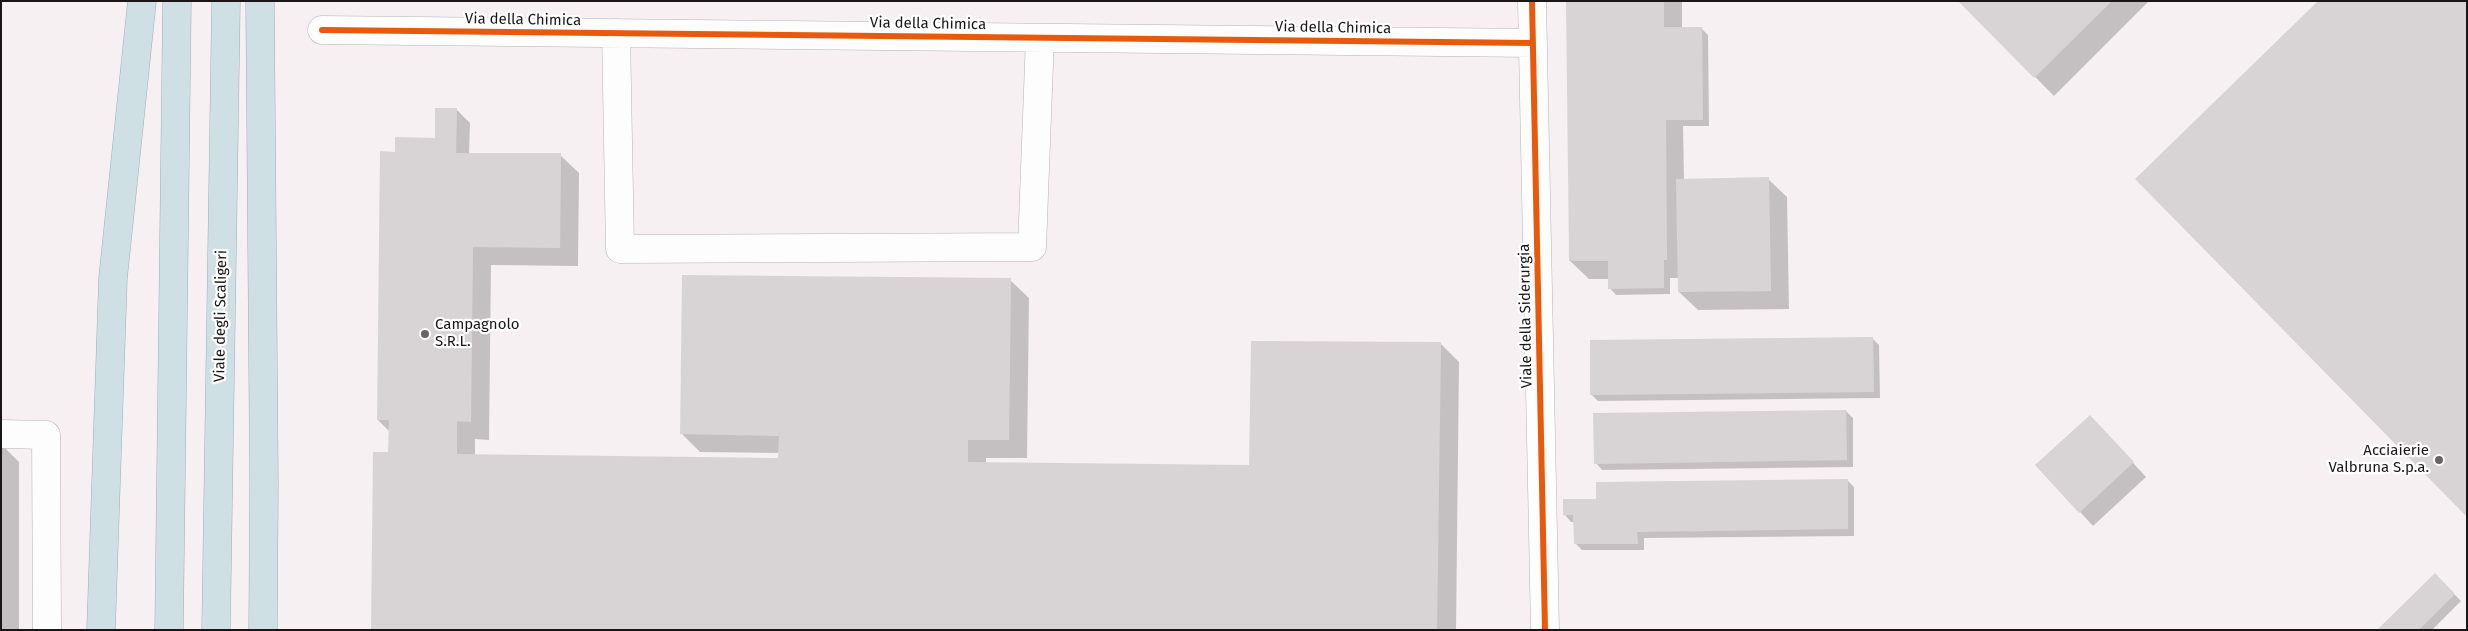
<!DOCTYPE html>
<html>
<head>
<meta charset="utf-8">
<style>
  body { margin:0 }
  #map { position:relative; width:2468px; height:631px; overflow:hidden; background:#f6f0f3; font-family:"Fira Sans",sans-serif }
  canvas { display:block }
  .frame { position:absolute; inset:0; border:2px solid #1a1618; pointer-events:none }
</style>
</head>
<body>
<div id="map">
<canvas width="2468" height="631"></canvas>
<div class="frame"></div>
</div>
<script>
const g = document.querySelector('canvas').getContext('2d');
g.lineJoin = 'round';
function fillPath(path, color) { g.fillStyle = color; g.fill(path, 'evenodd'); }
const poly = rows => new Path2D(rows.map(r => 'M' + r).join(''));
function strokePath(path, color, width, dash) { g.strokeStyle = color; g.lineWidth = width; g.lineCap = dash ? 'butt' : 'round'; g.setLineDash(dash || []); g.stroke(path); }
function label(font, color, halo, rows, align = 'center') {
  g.font = font + ' "Fira Sans",sans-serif'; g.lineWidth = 4.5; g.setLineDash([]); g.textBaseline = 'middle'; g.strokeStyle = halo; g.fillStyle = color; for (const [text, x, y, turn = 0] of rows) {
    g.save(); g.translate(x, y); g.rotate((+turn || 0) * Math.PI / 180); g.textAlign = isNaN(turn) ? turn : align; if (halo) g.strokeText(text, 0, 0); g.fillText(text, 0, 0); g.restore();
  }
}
const shadow = poly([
  [1567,1,1682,1,1682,28,1701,28,1708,35,1709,126,1683,126,1684,180,1768,179,1787,197,1789,309,1698,310,1679,292,1679,278,1670,278,1670,294,1616,295,1610,288,1610,279,1589,279,1570,261],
  [1960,1,2149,1,2054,96],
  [456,109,470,123,469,154,560,155,579,173,578,266,491,265,489,440,475,439,475,456,780,459,780,453,700,452,682,434,1010,280,1029,298,1027,458,986,458,986,464,1251,466,1440,343,1459,362,1456,630,372,630,390,453,390,432,378,420,396,153,436,139],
  [1872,338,1879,345,1880,398,1598,401,1591,394],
  [1846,411,1853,418,1853,467,1602,470,1596,463],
  [2103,430,2146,477,2093,526,2037,465],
  [1,444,19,462,19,630,1,630],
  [1847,480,1854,487,1854,536,1644,538,1644,550,1582,550,1575,543,1575,522,1571,522,1565,515,1598,500],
  [2435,575,2461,601,2432,630,2379,630]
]);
const building = poly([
  [1566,1,1664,1,1664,27,1702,27,1703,120,1666,120,1667,260,1664,260,1664,288,1608,289,1608,261,1569,261],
  [1958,1,2112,1,2034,78],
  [2318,1,2467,1,2467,517,2135,179],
  [435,108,457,108,456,153,561,153,560,248,473,247,471,422,457,421,457,454,778,458,779,436,680,434,682,275,1011,278,1009,440,968,440,968,462,1249,465,1251,341,1441,342,1437,630,371,630,373,452,388,452,389,420,377,420,380,151,395,152,395,137,435,138],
  [1769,177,1771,291,1678,292,1676,179],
  [1873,337,1874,392,1590,395,1590,340],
  [1846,410,1847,460,1594,464,1593,413],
  [2090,415,2134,462,2079,513,2035,465],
  [1848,479,1848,529,1637,532,1638,544,1574,544,1573,515,1563,515,1563,499,1596,499,1596,482],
  [2435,573,2455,594,2419,630,2377,630]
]);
const minor = poly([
  [1532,1,1545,630],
  [322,30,1533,43],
  [616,33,620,249,1032,247,1040,38],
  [1,434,46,435,47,630]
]);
const highway = poly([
  [260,1,264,483,263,630],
  [101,630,113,278,142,1],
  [169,630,177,1],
  [216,630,226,1]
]);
const cycleway = poly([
  [1532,1,1545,630],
  [322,30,1533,43]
]);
const markers = [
  [425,334,5,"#676265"],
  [2439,460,5,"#676265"]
];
const streetNames = [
  ["Via della Chimica",523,20,1],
  ["Via della Chimica",928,24,1],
  ["Via della Chimica",1333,28,1],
  ["Viale degli Scaligeri",221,316,-89],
  ["Viale della Siderurgia",1526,316,-91]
];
const poiNames = [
  ["Campagnolo",435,325],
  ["S.R.L.",435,342],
  ["Acciaierie",2429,451,"right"],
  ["Valbruna S.p.a.",2429,468,"right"]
];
fillPath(shadow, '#0003');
fillPath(building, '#d8d4d6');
strokePath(minor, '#b6b1b3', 29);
strokePath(highway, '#9eadb4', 29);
strokePath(minor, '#fefdfd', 28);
strokePath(highway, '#cfe0e5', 28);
strokePath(cycleway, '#e8590c', 6);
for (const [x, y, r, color] of markers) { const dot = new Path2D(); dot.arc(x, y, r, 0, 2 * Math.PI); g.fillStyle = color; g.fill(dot); strokePath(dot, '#fff', 2); }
label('15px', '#1a1618', '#fff', streetNames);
label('15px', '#1a1618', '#fff', poiNames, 'left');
</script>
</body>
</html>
